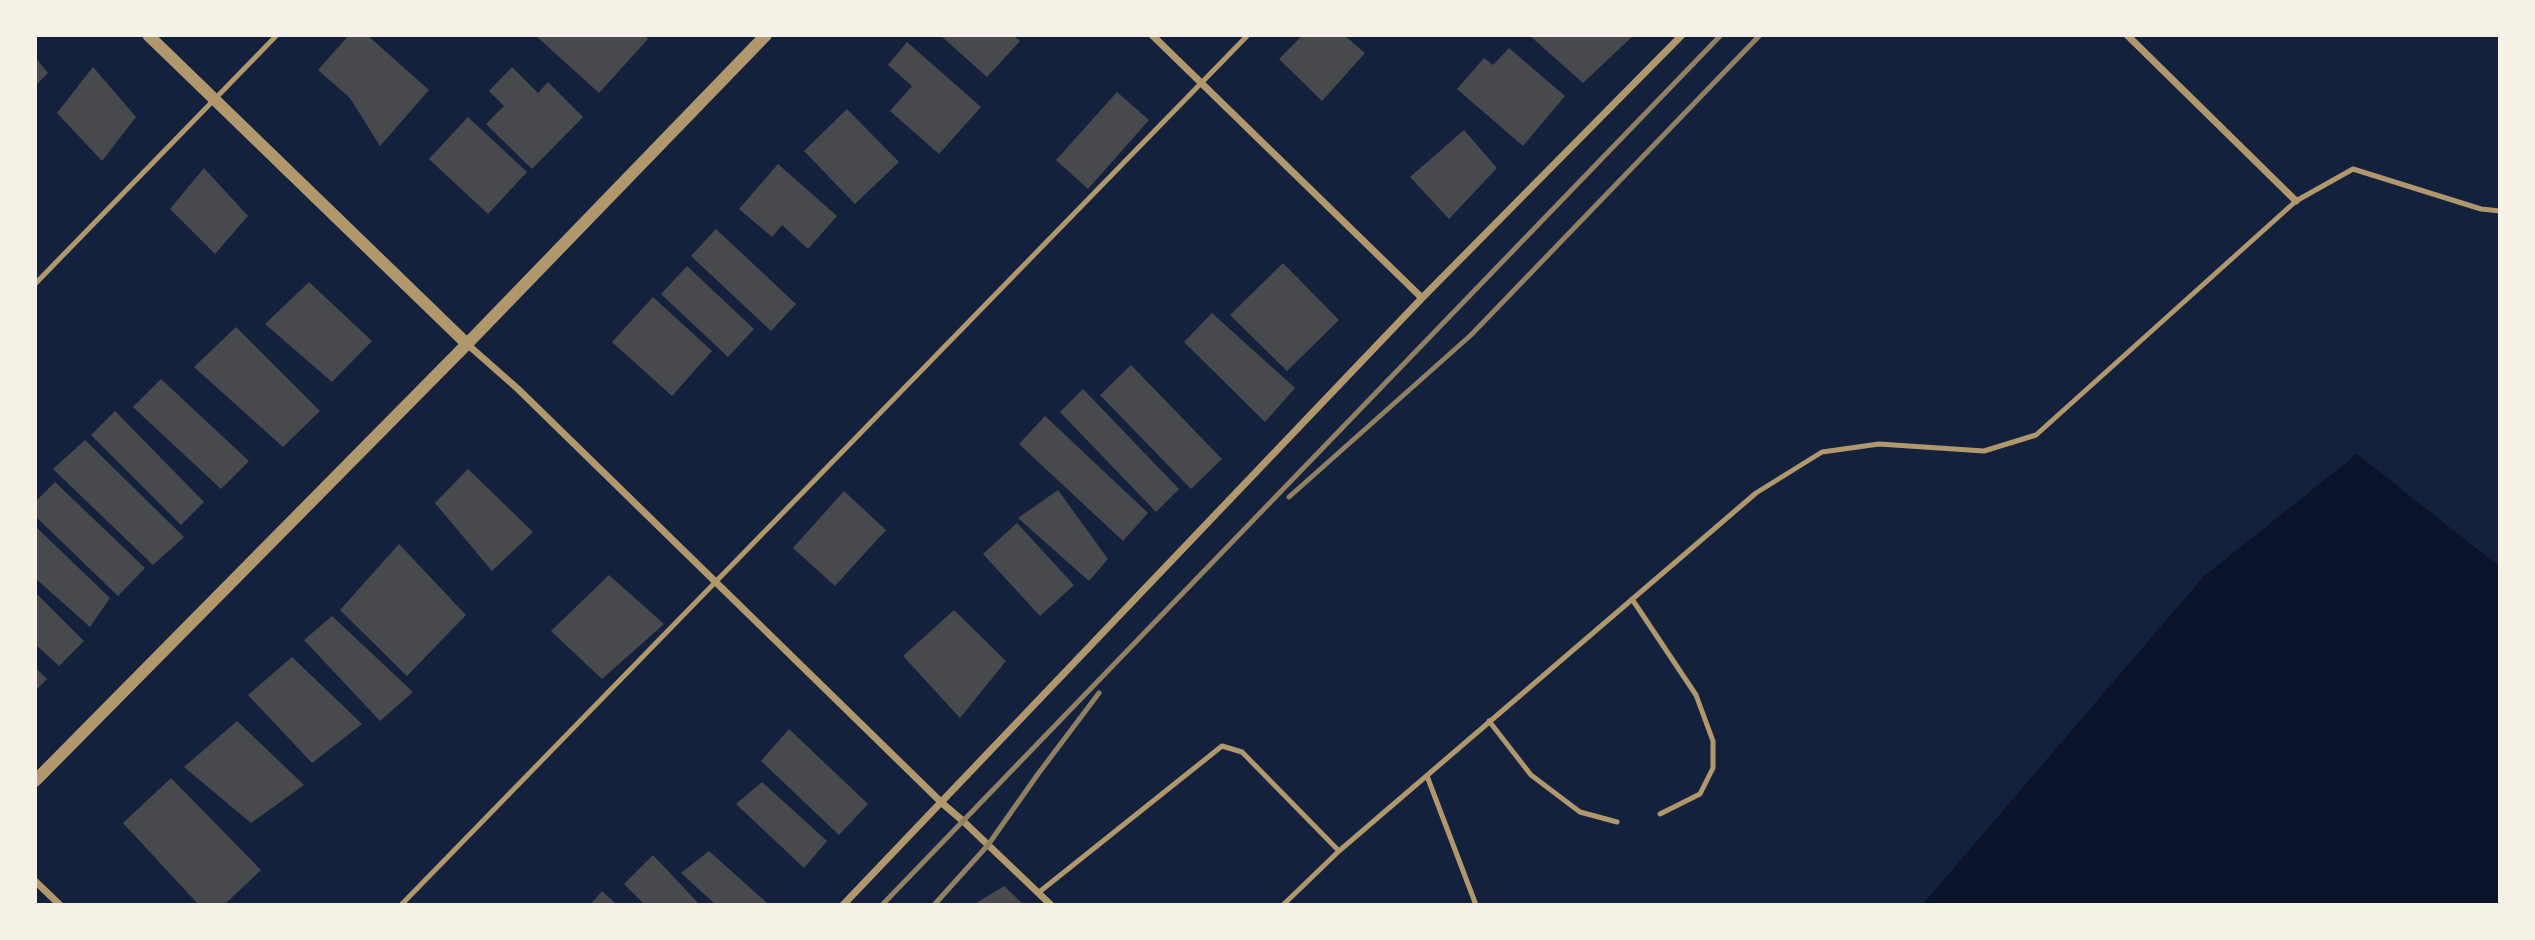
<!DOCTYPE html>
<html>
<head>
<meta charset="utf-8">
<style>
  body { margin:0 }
  #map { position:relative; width:2535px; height:940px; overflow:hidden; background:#14213d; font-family:Raleway,sans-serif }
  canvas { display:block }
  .frame { position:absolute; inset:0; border:37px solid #f6f1e7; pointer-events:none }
</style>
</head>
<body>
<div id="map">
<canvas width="2535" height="940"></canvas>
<div class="frame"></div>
</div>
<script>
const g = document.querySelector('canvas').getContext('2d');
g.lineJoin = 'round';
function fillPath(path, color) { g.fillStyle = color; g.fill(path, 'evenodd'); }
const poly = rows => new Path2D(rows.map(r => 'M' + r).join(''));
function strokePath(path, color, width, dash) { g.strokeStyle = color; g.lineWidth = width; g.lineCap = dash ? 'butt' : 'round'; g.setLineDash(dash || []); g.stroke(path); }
const water = poly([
  [2357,454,2500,567,2500,905,1922,905,2203,577]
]);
const building = poly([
  [349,35,367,35,429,90,380,146,350,98,318,70],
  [535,35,644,35,648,39,599,93],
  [940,35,1013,35,1020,41,987,77],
  [1303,35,1344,35,1365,53,1322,101,1279,59],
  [1529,35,1634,35,1583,83],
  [907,42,981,107,939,154,890,111,912,86,888,65],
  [1509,48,1565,96,1523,146,1457,89,1484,58,1493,65],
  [35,57,48,73,35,86],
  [93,67,136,117,102,161,57,113],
  [512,67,538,93,548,82,583,117,532,169,486,124,504,106,489,91],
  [1117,92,1149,120,1088,189,1056,160],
  [847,109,899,162,855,204,804,151],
  [468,117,527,172,488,214,429,159],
  [1464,130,1497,168,1449,219,1410,177],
  [778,164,837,216,808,249,782,225,772,237,739,209],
  [204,168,248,216,215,254,170,209],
  [716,229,796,304,771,331,691,256],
  [1283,263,1339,320,1287,371,1230,315],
  [687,266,754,329,728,357,661,294],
  [309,282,372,341,332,382,265,324],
  [653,297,712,351,672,396,612,342],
  [1212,313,1295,388,1265,422,1184,342],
  [236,327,320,411,283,447,194,367],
  [1131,365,1222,459,1191,489,1100,395],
  [161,379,249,461,221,489,133,407],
  [1083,389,1179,489,1156,512,1060,412],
  [115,411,204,502,181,525,91,435],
  [1045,416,1148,513,1123,541,1019,444],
  [85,440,184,537,153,565,53,469],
  [468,469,533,532,492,571,435,503],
  [55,482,145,568,118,596,35,516,35,502],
  [1058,490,1108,559,1089,581,1018,518],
  [844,491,886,530,835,586,793,548],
  [1017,523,1074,585,1040,616,983,554],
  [35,526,110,598,90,627,35,578],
  [399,544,466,615,407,676,340,610],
  [609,575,664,624,602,679,551,631],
  [35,592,84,641,59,666,35,644],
  [954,610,1006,661,960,718,903,656],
  [332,616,413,692,380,721,304,640],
  [292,657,362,724,312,763,248,695],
  [35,667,47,679,35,691],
  [237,721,304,785,251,823,184,767],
  [789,729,868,804,839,835,761,761],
  [171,778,261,870,224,905,199,905,123,823],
  [762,782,827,841,804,868,736,804],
  [709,851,767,903,764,905,716,905,681,873],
  [653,855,700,905,645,905,624,884],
  [1004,886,1024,905,973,905],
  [602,891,617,905,590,905]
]);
const service = poly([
  [35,284,277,35],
  [1632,599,1696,695,1713,741,1713,768,1700,794,1660,814],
  [1489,721,1531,775,1580,812,1617,822],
  [1427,776,1476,905],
  [1038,893,1222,746,1242,752,1339,851],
  [401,905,1248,35],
  [1283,905,1339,851,1756,493,1822,452,1879,444,1984,451,2036,435,2296,201,2353,169,2481,209,2500,211]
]);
const minor = poly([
  [1152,35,1422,298],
  [2127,35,2296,201],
  [467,344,518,389,942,803,963,821,1051,905],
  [35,881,60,905],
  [843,905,1422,298,1682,35]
]);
const tertiary = poly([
  [148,35,467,344],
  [35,781,467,344,766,35]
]);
const rail = poly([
  [1289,497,1471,335,1760,35],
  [882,905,1721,35],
  [934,905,988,845,1038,774,1099,693]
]);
fillPath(water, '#0b132b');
fillPath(building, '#48494c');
strokePath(service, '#b1986c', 5);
strokePath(minor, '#b1986c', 7);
strokePath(tertiary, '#b1986c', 12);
strokePath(rail, '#918062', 5);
</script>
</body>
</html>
